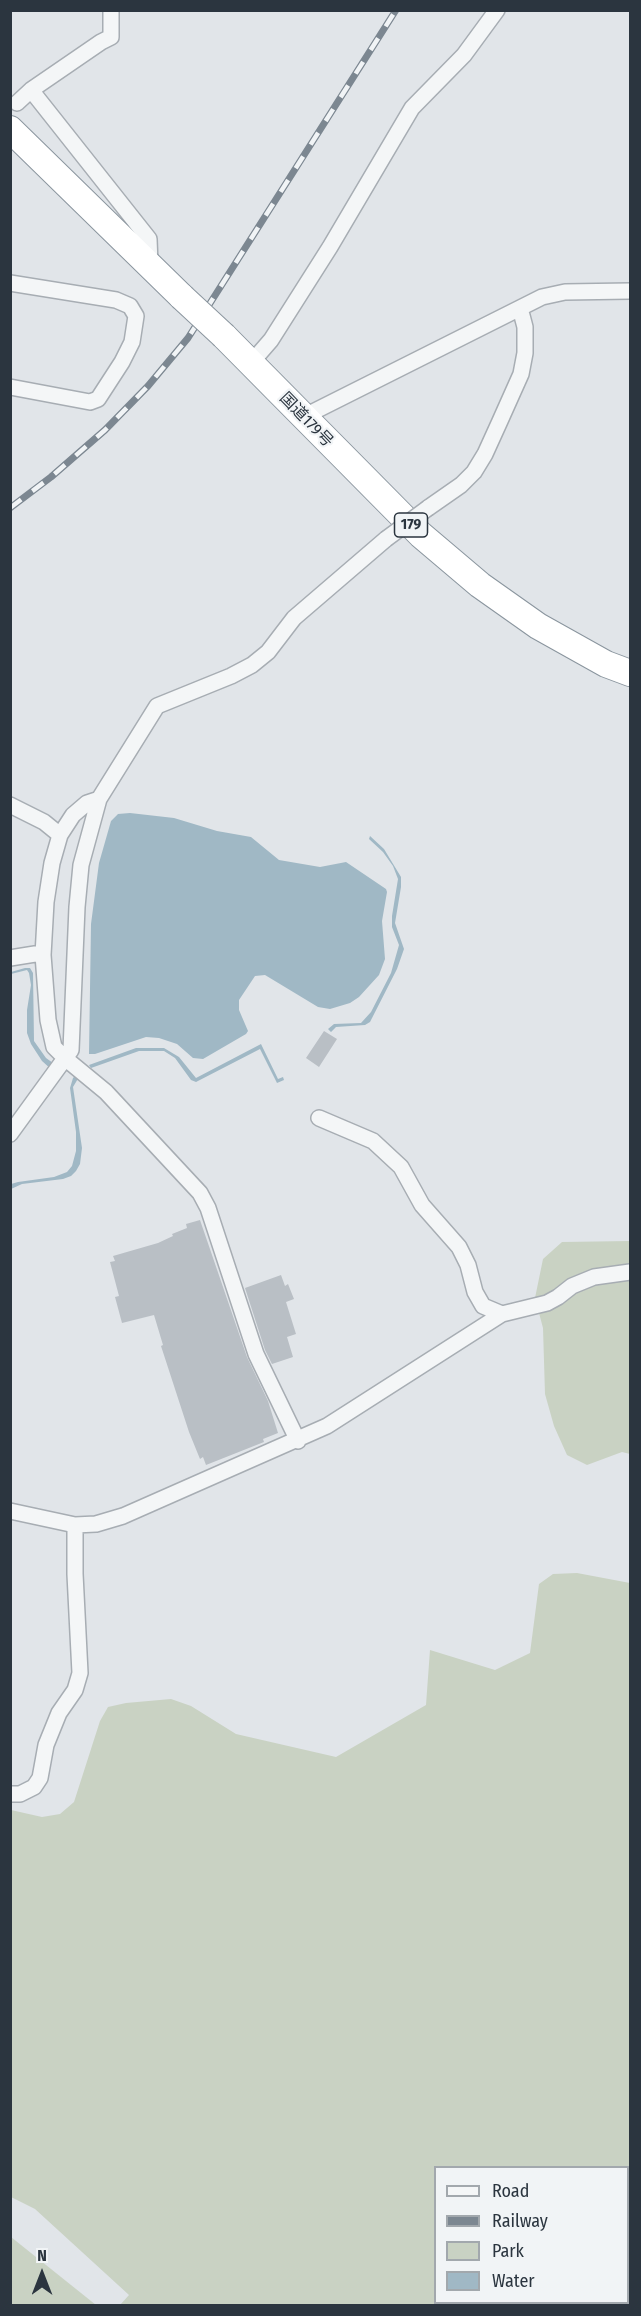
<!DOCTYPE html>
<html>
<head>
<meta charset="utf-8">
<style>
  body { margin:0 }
  #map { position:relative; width:641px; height:2316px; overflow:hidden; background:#e1e5e9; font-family:"Fira Sans Condensed",sans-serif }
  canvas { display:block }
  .frame { position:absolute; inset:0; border:12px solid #2b353f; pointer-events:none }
  .legend { position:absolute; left:434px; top:2166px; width:195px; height:138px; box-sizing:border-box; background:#f1f4f6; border:2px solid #a2a8ad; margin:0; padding:8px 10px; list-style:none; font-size:18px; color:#2b353f }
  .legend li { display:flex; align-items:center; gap:12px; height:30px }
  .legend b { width:30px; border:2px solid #a2a8ad }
  .north { position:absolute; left:12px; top:2244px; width:60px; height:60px; -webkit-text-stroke:4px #f1f4f6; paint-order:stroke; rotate:0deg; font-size:16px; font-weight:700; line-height:24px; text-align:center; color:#2b353f }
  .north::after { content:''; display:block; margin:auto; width:21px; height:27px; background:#2b353f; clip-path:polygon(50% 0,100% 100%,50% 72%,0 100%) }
</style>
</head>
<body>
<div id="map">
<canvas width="641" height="2316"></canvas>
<div class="frame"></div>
<ul class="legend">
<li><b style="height:8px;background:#f4f6f7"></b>Road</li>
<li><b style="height:8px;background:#7c8791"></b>Railway</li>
<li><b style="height:16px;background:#c9d2c3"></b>Park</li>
<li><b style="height:16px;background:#a0b8c5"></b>Water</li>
</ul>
<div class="north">N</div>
</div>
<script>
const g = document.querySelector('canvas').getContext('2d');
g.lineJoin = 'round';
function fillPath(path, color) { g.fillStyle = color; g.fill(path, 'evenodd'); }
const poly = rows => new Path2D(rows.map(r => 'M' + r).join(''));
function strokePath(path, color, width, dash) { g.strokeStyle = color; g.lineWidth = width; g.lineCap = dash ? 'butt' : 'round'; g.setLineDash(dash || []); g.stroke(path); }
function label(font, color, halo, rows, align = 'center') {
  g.font = font + ' "Fira Sans Condensed","Noto Sans JP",sans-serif'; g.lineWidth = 4.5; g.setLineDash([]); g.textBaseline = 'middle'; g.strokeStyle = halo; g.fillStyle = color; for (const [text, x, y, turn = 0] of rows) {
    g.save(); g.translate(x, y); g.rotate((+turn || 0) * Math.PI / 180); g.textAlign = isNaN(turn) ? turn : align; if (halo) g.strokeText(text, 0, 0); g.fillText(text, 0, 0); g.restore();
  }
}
const green = poly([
  [630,1241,630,1454,622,1452,587,1465,567,1455,554,1426,545,1394,543,1328,535,1298,543,1259,562,1242],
  [577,1573,630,1583,630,2305,120,2305,129,2295,35,2209,11,2197,11,1810,42,1817,60,1814,74,1802,100,1721,108,1707,126,1703,171,1699,191,1706,236,1734,336,1757,426,1705,430,1650,495,1670,530,1653,539,1584,553,1574],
  [436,2168,628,2168,628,2302,436,2302],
  [11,2237,96,2305,11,2305]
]);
const water = poly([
  [130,813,174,818,217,831,251,837,279,860,320,867,346,862,386,889,387,892,382,921,385,959,379,975,359,997,350,1003,330,1009,318,1007,265,975,255,976,239,1000,239,1010,248,1031,246,1034,203,1059,193,1058,177,1044,159,1038,146,1037,95,1054,89,1054,91,924,99,863,111,821,118,814],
  [370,836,384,849,401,877,401,887,395,923,404,949,397,969,370,1022,365,1025,336,1027,331,1032,328,1029,334,1024,361,1023,371,1012,391,973,399,945,392,927,392,916,398,879,393,866,383,852,369,839],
  [25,968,30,968,33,973,34,1041,46,1058,53,1063,52,1070,42,1061,31,1044,27,1033,27,1010,31,985,29,973,27,970,11,974,11,972],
  [261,1044,278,1079,283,1077,284,1080,277,1083,260,1049,196,1082,191,1080,175,1058,164,1051,139,1051,91,1068,89,1065,136,1048,164,1048,179,1057,196,1078],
  [77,1074,79,1077,73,1087,82,1148,80,1164,76,1171,71,1176,63,1179,22,1184,11,1189,11,1184,18,1182,54,1177,67,1172,72,1166,76,1151,76,1132,70,1088,73,1078]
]);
const building = poly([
  [324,1031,337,1039,319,1067,306,1058],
  [200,1220,247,1357,268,1401,278,1433,263,1439,264,1442,206,1465,203,1457,200,1459,189,1432,161,1346,163,1345,154,1315,122,1323,115,1297,119,1296,110,1262,115,1261,113,1256,158,1243,173,1236,172,1234,187,1228,186,1224],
  [281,1275,285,1286,288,1284,294,1299,286,1302,296,1334,287,1337,293,1357,272,1364,265,1350,245,1288]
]);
const minor = poly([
  [31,90,149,239,150,264],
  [17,103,31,90,101,42,111,37,111,10],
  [10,283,116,300,130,306,136,316,132,342,122,362,98,399,90,402,10,387],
  [251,363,271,340,330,247,412,108,464,55,497,10],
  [303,417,542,297,565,292,630,291],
  [428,508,461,485,474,472,485,454,500,421,521,374,525,353,525,327,520,308],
  [10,805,44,822,60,835,52,863,46,902,43,955,48,1020,54,1047,66,1059,106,1092,200,1193,208,1208,256,1354,298,1441],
  [60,835,73,815,87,803,99,799,157,706,231,676,252,665,268,652,294,618,386,539],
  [10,958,35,954,43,955],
  [319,1118,373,1141,401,1167,422,1205,459,1247,468,1265,475,1292,483,1306,502,1314],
  [10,1134,71,1050,77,907,81,865,99,799],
  [10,1511,75,1525,96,1524,123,1516,327,1426,502,1314,547,1303,558,1297,572,1286,594,1277,630,1272],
  [10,1794,20,1794,34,1787,40,1778,46,1745,59,1713,75,1690,80,1673,75,1574,75,1525]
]);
const trunk = poly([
  [10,129,182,297],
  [224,336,421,535,480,585,538,626,606,664,630,673]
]);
const rail = poly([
  [10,508,51,477,105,430,148,386,188,338,396,10]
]);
const minorBridge = poly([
  [386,539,428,508]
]);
const trunkBridge = poly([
  [182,297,224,336]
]);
const shields = [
  [411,525,33]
];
const shieldNames = [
  ["179",411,525]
];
const streetNames = [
  ["国道179号",306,420,46]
];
fillPath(green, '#c9d2c3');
fillPath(water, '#a0b8c5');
fillPath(building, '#b9bfc5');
strokePath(minor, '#a7adb3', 18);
strokePath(trunk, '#8a959e', 28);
strokePath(minor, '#f4f6f7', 15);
strokePath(trunk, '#fff', 26);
strokePath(rail, '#7c8791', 7);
strokePath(rail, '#f1f4f6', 4.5, [14]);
strokePath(minorBridge, '#a7adb3', 18, []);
strokePath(trunkBridge, '#8a959e', 28, []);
strokePath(minorBridge, '#f4f6f7', 15);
strokePath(trunkBridge, '#fff', 26);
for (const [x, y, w] of shields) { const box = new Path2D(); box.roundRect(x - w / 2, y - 12, w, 24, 4.5); g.fillStyle = '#f1f4f6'; g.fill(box); strokePath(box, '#2b353f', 1.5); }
label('bold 15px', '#2b353f', null, shieldNames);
label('16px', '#2b353f', '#f1f4f6', streetNames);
</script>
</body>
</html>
